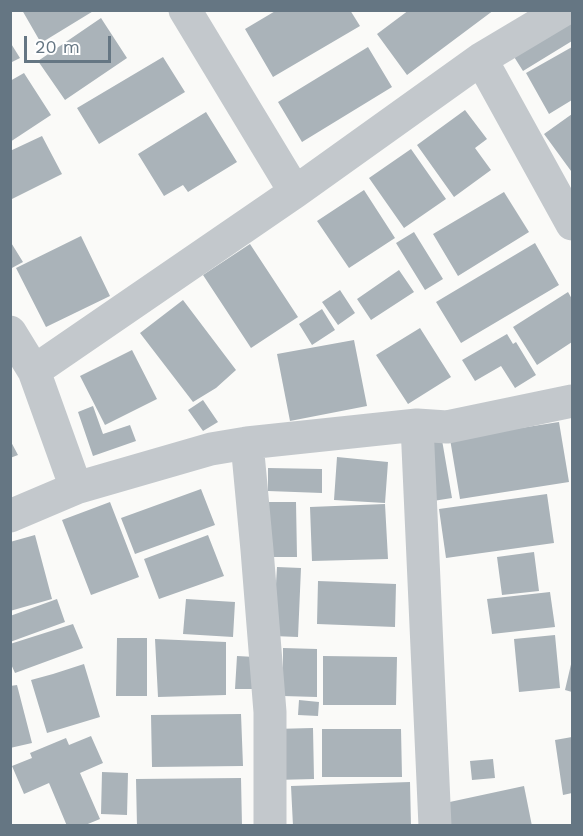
<!DOCTYPE html>
<html>
<head>
<meta charset="utf-8">
<style>
  body { margin:0 }
  #map { position:relative; width:583px; height:836px; overflow:hidden; background:#fafaf8; font-family:"Work Sans",sans-serif }
  canvas { display:block }
  .frame { position:absolute; inset:0; border:12px solid #657683; pointer-events:none }
  .scale { position:absolute; left:24px; top:36px; width:87px; height:27px; box-sizing:border-box; border:3px solid #657683; border-top:0; padding-left:8px; font-size:18px; line-height:21px; white-space:nowrap; color:#657683; -webkit-text-stroke:4px #fff; paint-order:stroke }
</style>
</head>
<body>
<div id="map">
<canvas width="583" height="836"></canvas>
<div class="frame"></div>
<div class="scale">20 m</div>
</div>
<script>
const g = document.querySelector('canvas').getContext('2d');
g.lineJoin = 'round';
function fillPath(path, color) { g.fillStyle = color; g.fill(path, 'evenodd'); }
const poly = rows => new Path2D(rows.map(r => 'M' + r).join(''));
function strokePath(path, color, width, dash) { g.strokeStyle = color; g.lineWidth = width; g.lineCap = dash ? 'butt' : 'round'; g.setLineDash(dash || []); g.stroke(path); }
const building = poly([
  [22,10,95,10,41,43],
  [277,10,350,10,360,26,273,77,245,29],
  [409,10,494,10,407,75,377,34],
  [572,15,572,41,523,71,511,52],
  [101,18,127,58,65,100,38,61],
  [10,42,20,58,10,63],
  [368,47,392,87,302,142,278,102],
  [572,47,572,100,549,114,526,73],
  [163,57,185,92,99,144,77,108],
  [24,73,51,115,10,142,10,81],
  [465,110,487,139,475,148,491,170,454,197,417,145],
  [206,112,237,162,188,192,183,185,164,196,138,154],
  [572,114,572,170,571,171,544,134],
  [42,136,62,174,10,200,10,151],
  [411,149,446,199,404,228,369,178],
  [364,190,395,238,349,268,317,221],
  [504,192,529,232,458,276,433,234],
  [414,232,443,279,425,290,396,243],
  [81,236,110,296,46,327,16,268],
  [10,241,23,262,10,269],
  [535,243,559,285,461,343,436,302],
  [250,244,298,317,251,348,203,275],
  [399,270,414,292,371,320,357,299],
  [340,290,355,313,338,325,322,302],
  [568,292,572,299,572,342,537,365,513,327],
  [183,300,236,370,216,388,193,402,140,333],
  [322,309,335,330,312,345,299,324],
  [420,328,451,377,408,404,376,355],
  [507,334,513,344,516,342,536,375,515,388,501,366,475,381,462,360],
  [354,340,367,406,290,421,277,354],
  [132,350,157,399,105,425,80,376],
  [203,400,218,422,203,431,188,410],
  [93,406,103,434,130,425,136,441,93,456,78,412],
  [559,422,569,482,460,499,450,439],
  [10,440,18,455,10,458],
  [442,440,452,498,433,501,423,443],
  [337,457,388,462,385,503,334,500],
  [268,468,322,469,322,493,268,491],
  [201,489,215,525,135,554,121,518],
  [547,494,554,543,446,558,439,509],
  [110,502,139,577,91,595,62,520],
  [267,502,296,502,297,557,268,557],
  [385,504,388,559,312,561,310,507],
  [35,535,52,599,10,611,10,542],
  [208,535,224,576,159,599,144,559],
  [534,552,539,591,502,595,497,557],
  [277,567,301,568,298,637,273,636],
  [318,581,396,584,395,627,317,624],
  [550,592,555,627,492,634,487,599],
  [57,599,65,622,10,642,10,616],
  [186,599,235,602,233,637,183,634],
  [73,624,83,648,15,673,10,662,10,644],
  [555,635,560,688,519,692,514,639],
  [117,638,147,638,147,696,116,696],
  [155,639,226,642,226,695,158,697],
  [283,648,317,649,317,697,283,696],
  [237,656,255,657,254,689,235,689],
  [323,656,397,657,396,705,323,705],
  [572,660,572,692,565,690],
  [84,664,100,717,47,733,31,680,53,674],
  [17,685,32,743,10,748,10,686],
  [299,700,319,702,318,716,298,715],
  [241,714,243,766,152,767,151,715],
  [313,728,314,779,275,780,274,729],
  [322,729,401,729,402,777,322,777],
  [91,736,103,763,80,773,100,819,83,826,67,826,49,783,24,794,12,766,32,758,30,753,66,738,69,745],
  [572,737,572,793,563,795,555,740],
  [493,759,495,778,472,780,470,761],
  [102,772,128,773,127,815,101,814],
  [241,778,242,826,137,826,136,779],
  [410,782,411,826,293,826,291,786],
  [524,786,532,826,449,826,445,803]
]);
const minor = poly([
  [185,10,295,192],
  [481,59,572,224],
  [10,332,34,371,76,488],
  [34,371,295,192,481,59,563,10],
  [417,425,435,826],
  [247,443,257,550,270,712,270,826],
  [10,516,76,488,211,449,247,443,417,425,447,427,572,401]
]);
fillPath(building, '#aab3b9');
strokePath(minor, '#c3c8cc', 33);
</script>
</body>
</html>
